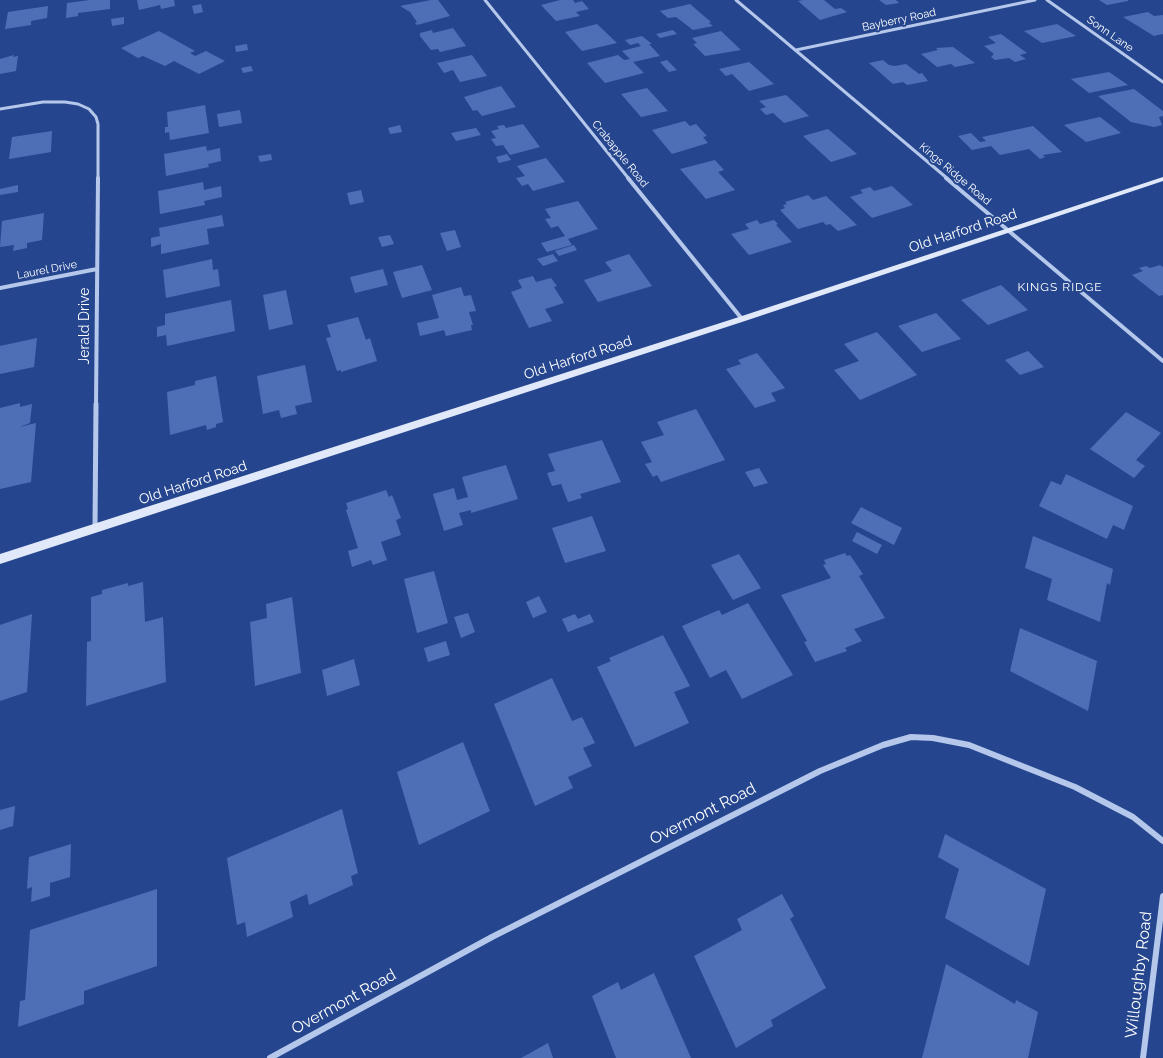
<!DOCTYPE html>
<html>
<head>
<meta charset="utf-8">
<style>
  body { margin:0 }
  canvas { display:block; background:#25468e }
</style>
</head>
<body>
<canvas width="1163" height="1058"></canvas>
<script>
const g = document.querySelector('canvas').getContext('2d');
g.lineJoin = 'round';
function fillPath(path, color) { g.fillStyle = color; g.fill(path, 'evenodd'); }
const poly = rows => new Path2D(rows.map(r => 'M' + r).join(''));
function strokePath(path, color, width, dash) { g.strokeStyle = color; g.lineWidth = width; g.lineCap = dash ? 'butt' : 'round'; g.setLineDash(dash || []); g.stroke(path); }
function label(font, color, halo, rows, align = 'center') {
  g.font = font + ' Raleway,sans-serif'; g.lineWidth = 4; g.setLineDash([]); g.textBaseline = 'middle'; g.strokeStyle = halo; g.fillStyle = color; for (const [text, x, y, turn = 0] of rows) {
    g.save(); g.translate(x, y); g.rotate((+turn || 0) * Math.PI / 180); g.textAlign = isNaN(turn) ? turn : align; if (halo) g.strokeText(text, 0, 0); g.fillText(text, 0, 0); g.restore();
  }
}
const building = poly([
  [90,0,110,0,110,9,78,13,78,16,66,18,67,3],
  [137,0,174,0,175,6,161,9,160,5,139,10],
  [431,0,438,0,450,16,417,25,415,23,417,22,410,12,400,6],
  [560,0,573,0,575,3,582,1,589,9,576,12,580,16,556,21,541,5],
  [803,0,824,0,835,9,841,8,847,12,820,20,798,1],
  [879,0,896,0,899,3,886,5],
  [1099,0,1128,0,1128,1,1107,5],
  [201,4,203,12,194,14,192,6],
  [690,4,711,22,709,23,713,26,693,30,676,17,668,18,660,11],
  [48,6,47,18,31,21,31,25,5,29,8,12],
  [1148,12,1154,16,1163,15,1163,34,1154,36,1123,17],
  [124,17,124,24,112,26,111,19],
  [597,24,617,43,582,51,565,32],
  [1057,24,1076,36,1042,43,1024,31],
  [453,28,466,46,440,52,438,49,431,50,420,36,420,33,432,30,433,33],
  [673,30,677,34,660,38,656,34],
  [159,31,195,51,190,53,195,56,206,51,225,61,199,74,174,61,165,66,143,56,138,58,121,48],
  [721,31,741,50,705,56,693,44,697,43,692,38],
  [1001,34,1027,53,1020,55,1026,59,1015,62,1009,58,995,60,991,57,994,54,984,46,996,43,988,37],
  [642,36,652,44,649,44,660,56,633,62,644,73,605,83,587,63,618,55,624,60,630,59,622,51,641,46,638,43,630,45,625,40],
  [247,44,248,50,236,52,235,46],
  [953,47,975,63,955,67,951,64,937,67,921,54,938,50,936,48],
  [14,55,13,57,18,56,16,71,0,74,0,59],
  [472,55,487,76,460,82,453,70,444,73,437,63],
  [667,60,677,70,669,72,660,62],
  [883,60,889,65,895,66,906,64,919,74,922,73,928,81,907,85,903,82,893,84,869,63],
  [749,62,774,84,749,91,732,74,726,76,719,69],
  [251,66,253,71,243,73,241,68],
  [1109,72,1128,85,1089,93,1071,79],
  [501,86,516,107,482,116,477,110,473,111,464,97],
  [647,88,668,111,641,117,621,94],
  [1134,89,1163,111,1163,116,1159,117,1162,125,1154,127,1131,122,1098,96],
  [786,95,809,116,784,123,773,113,766,115,760,109,766,107,759,101],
  [205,105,209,133,170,140,169,132,165,133,165,127,168,127,167,112],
  [240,110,242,123,219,127,217,114],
  [1100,117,1121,133,1086,142,1064,125],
  [685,121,690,126,696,124,707,136,703,137,708,143,672,154,652,130],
  [523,124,540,147,510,155,503,145,496,146,491,139,496,138,491,131,499,129,497,126,504,125,506,128],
  [400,125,402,132,390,134,388,128],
  [1033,126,1062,152,1043,155,1045,157,1040,159,1029,149,1000,155,991,146,972,150,958,136,971,133,980,142,986,141,982,137],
  [476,128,481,135,456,141,451,133],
  [828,129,857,154,831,162,803,136],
  [52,131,51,152,9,159,12,137],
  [206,146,207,151,220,148,221,161,208,164,209,167,166,176,164,154],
  [271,154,272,160,260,162,258,156],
  [507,154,511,160,499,163,496,157],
  [546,158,565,182,533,191,528,184,522,186,516,178,525,176,517,166],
  [715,160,724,170,718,172,735,190,706,199,680,169],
  [203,182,204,190,221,186,222,197,204,201,205,205,160,214,158,191],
  [18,185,18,192,0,195,0,189],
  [892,186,913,205,872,218,850,197,863,193,860,190,870,187,874,191],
  [361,190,364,202,350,205,347,193],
  [808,195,813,200,826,196,857,225,838,231,830,224,826,225,823,222,798,229,780,210,785,208,783,205,787,204,785,202],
  [578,201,598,229,568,239,572,245,547,252,541,243,565,236,558,226,551,228,545,219,551,218,545,209],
  [44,213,42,240,27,243,27,248,13,251,14,245,0,247,2,221],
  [222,215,224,226,207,229,209,244,161,254,161,244,151,247,151,238,160,236,159,228],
  [757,220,760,224,774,220,778,224,776,225,792,242,749,255,731,234,749,229,745,224],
  [455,230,461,247,447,251,440,233],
  [390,235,394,244,382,247,378,237],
  [574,245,577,250,559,256,555,251],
  [553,254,558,261,543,266,537,259],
  [629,254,652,286,598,302,584,280,612,271,605,262],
  [212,259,213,270,218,269,220,286,166,298,163,270],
  [422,265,432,290,402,298,393,272],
  [1160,265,1163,267,1163,295,1159,296,1132,275,1143,271,1139,268,1146,266,1150,268],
  [383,269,388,285,355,293,350,277],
  [533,276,536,282,551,278,557,286,554,287,564,303,545,309,552,321,529,328,511,292,522,288,518,280],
  [1001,285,1028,310,988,325,961,300],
  [461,287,464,296,471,295,476,311,469,312,473,325,471,325,472,330,446,336,444,330,420,336,417,323,439,318,432,295],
  [286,290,293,324,269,330,263,295],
  [231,300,235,331,167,346,166,335,157,337,157,327,165,325,165,314],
  [936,313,961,339,922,352,898,326],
  [358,317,366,340,370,338,377,361,341,372,341,370,337,371,326,338,331,337,327,325],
  [877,332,917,375,860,400,834,370,859,361,844,344],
  [37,338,34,367,0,374,0,346],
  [1028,351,1044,367,1020,375,1005,360],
  [757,353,785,388,771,393,776,401,755,408,726,369,741,364,738,360],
  [305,365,312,402,295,406,297,414,281,418,279,410,263,414,257,376],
  [216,376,223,422,216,424,216,427,207,430,206,425,170,435,167,392,195,385,195,381],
  [20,403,20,407,32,404,30,423,19,427,36,423,31,482,0,489,0,408],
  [696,409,725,460,661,482,657,475,653,477,645,464,652,462,641,442,664,435,657,422],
  [1126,412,1161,433,1136,460,1145,466,1134,478,1090,449],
  [602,440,621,482,580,494,582,498,568,502,561,484,552,486,547,473,555,471,548,454],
  [506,465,518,499,471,513,471,510,459,513,463,525,444,531,433,494,454,488,457,500,468,497,462,477],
  [759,468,768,483,754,487,745,472],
  [1066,474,1133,506,1124,530,1113,525,1107,539,1039,506,1051,481,1061,485],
  [386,490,389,497,392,495,401,518,396,520,401,535,381,542,387,560,373,565,371,560,352,567,348,551,358,548,346,510,348,509,346,503],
  [861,507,902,528,894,545,851,523],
  [592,516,606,551,565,563,552,528],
  [857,532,882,545,877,554,852,541],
  [1033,536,1113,569,1110,585,1107,583,1100,622,1047,600,1052,579,1025,568],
  [845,553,847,556,850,555,863,574,859,576,885,618,854,629,862,641,845,648,847,651,815,662,804,642,807,641,781,595,831,578,823,565,826,564,824,560],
  [739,554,761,588,733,600,711,565],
  [434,571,448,623,417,633,404,579],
  [143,582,145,622,163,617,166,682,86,706,87,642,91,641,91,597,102,594,102,590,128,583,128,586],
  [539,596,547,612,533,618,526,602],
  [292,597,301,673,255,686,250,622,267,618,266,604],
  [748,603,793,675,742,699,726,670,710,678,682,626,719,610,722,615],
  [468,613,475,632,461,638,454,617],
  [32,614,27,692,0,701,0,625],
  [575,614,578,619,590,614,594,622,568,632,562,619],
  [1020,628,1097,661,1088,711,1010,671],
  [663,635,690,686,674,692,689,723,635,747,597,667,611,661,609,658],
  [446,641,450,655,428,662,424,648],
  [354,659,360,685,327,696,322,670],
  [552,678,572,721,582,717,595,743,583,748,592,766,568,777,573,788,535,806,494,704],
  [463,742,490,811,419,845,397,772],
  [15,806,13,826,0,830,0,810],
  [342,809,358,873,351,876,353,885,309,905,307,894,290,902,293,917,247,937,245,922,237,925,227,858],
  [945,834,1046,889,1029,966,945,918,959,869,938,857],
  [71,844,70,877,50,883,50,896,31,902,32,887,27,889,29,857],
  [157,889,157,966,84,991,84,1004,18,1027,20,1001,25,1000,30,930],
  [782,894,794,916,790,919,826,988,771,1020,773,1026,736,1048,694,956,742,930,737,919],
  [946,964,1015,1004,1016,1000,1038,1012,1028,1058,922,1058],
  [654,973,691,1058,616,1058,592,996,618,982,621,990],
  [548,1043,553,1058,521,1058]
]);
const streetFar3 = poly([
  [485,0,629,179],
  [736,0,948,179],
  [1047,0,1163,82],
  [796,50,1035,0],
  [0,109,43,102,65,102,78,104,89,109,96,117,98,124,98,179]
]);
const streetFar2 = poly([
  [628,178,742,319],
  [946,178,1163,361],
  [0,288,97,269],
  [96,405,98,178]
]);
const streetFar1 = poly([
  [95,528,96,404]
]);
const street = poly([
  [270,1058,492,937,820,771,883,745,911,737,933,738,969,745,1075,787,1133,817,1163,841],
  [1143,1058,1163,896]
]);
const secondary = poly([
  [1163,177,1163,181,745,321,0,564,0,554,739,317,1163,177]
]);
const farStreetnames = [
  ["Bayberry Road",899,20,-12],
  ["Sonn Lane",1110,34,35],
  ["Crabapple Road",620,154,51],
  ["Kings Ridge Road",955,174,40],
  ["Laurel Drive",47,270,-11]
];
const farNeighbourhoodnames = [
  ["KINGS RIDGE",1060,287]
];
const streetNames = [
  ["Old Harford Road",963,231,-18],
  ["Jerald Drive",85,326,-90],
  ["Old Harford Road",578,358,-18],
  ["Old Harford Road",193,483,-18]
];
const nearStreetnames = [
  ["Overmont Road",703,814,-27],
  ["Willoughby Road",1139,975,-83],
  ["Overmont Road",344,1002,-29]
];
fillPath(building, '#4d6fb5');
strokePath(streetFar3, '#b5c7eb', 3);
strokePath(streetFar2, '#b5c7eb', 4);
strokePath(streetFar1, '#b5c7eb', 5);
strokePath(street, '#b5c7eb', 6);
fillPath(secondary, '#e0e8f9');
label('11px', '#fff', '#25468e', farStreetnames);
g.letterSpacing = '1px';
label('12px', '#fff', '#25468e', farNeighbourhoodnames);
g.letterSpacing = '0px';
label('14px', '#fff', '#25468e', streetNames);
label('16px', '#fff', '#25468e', nearStreetnames);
</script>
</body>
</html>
